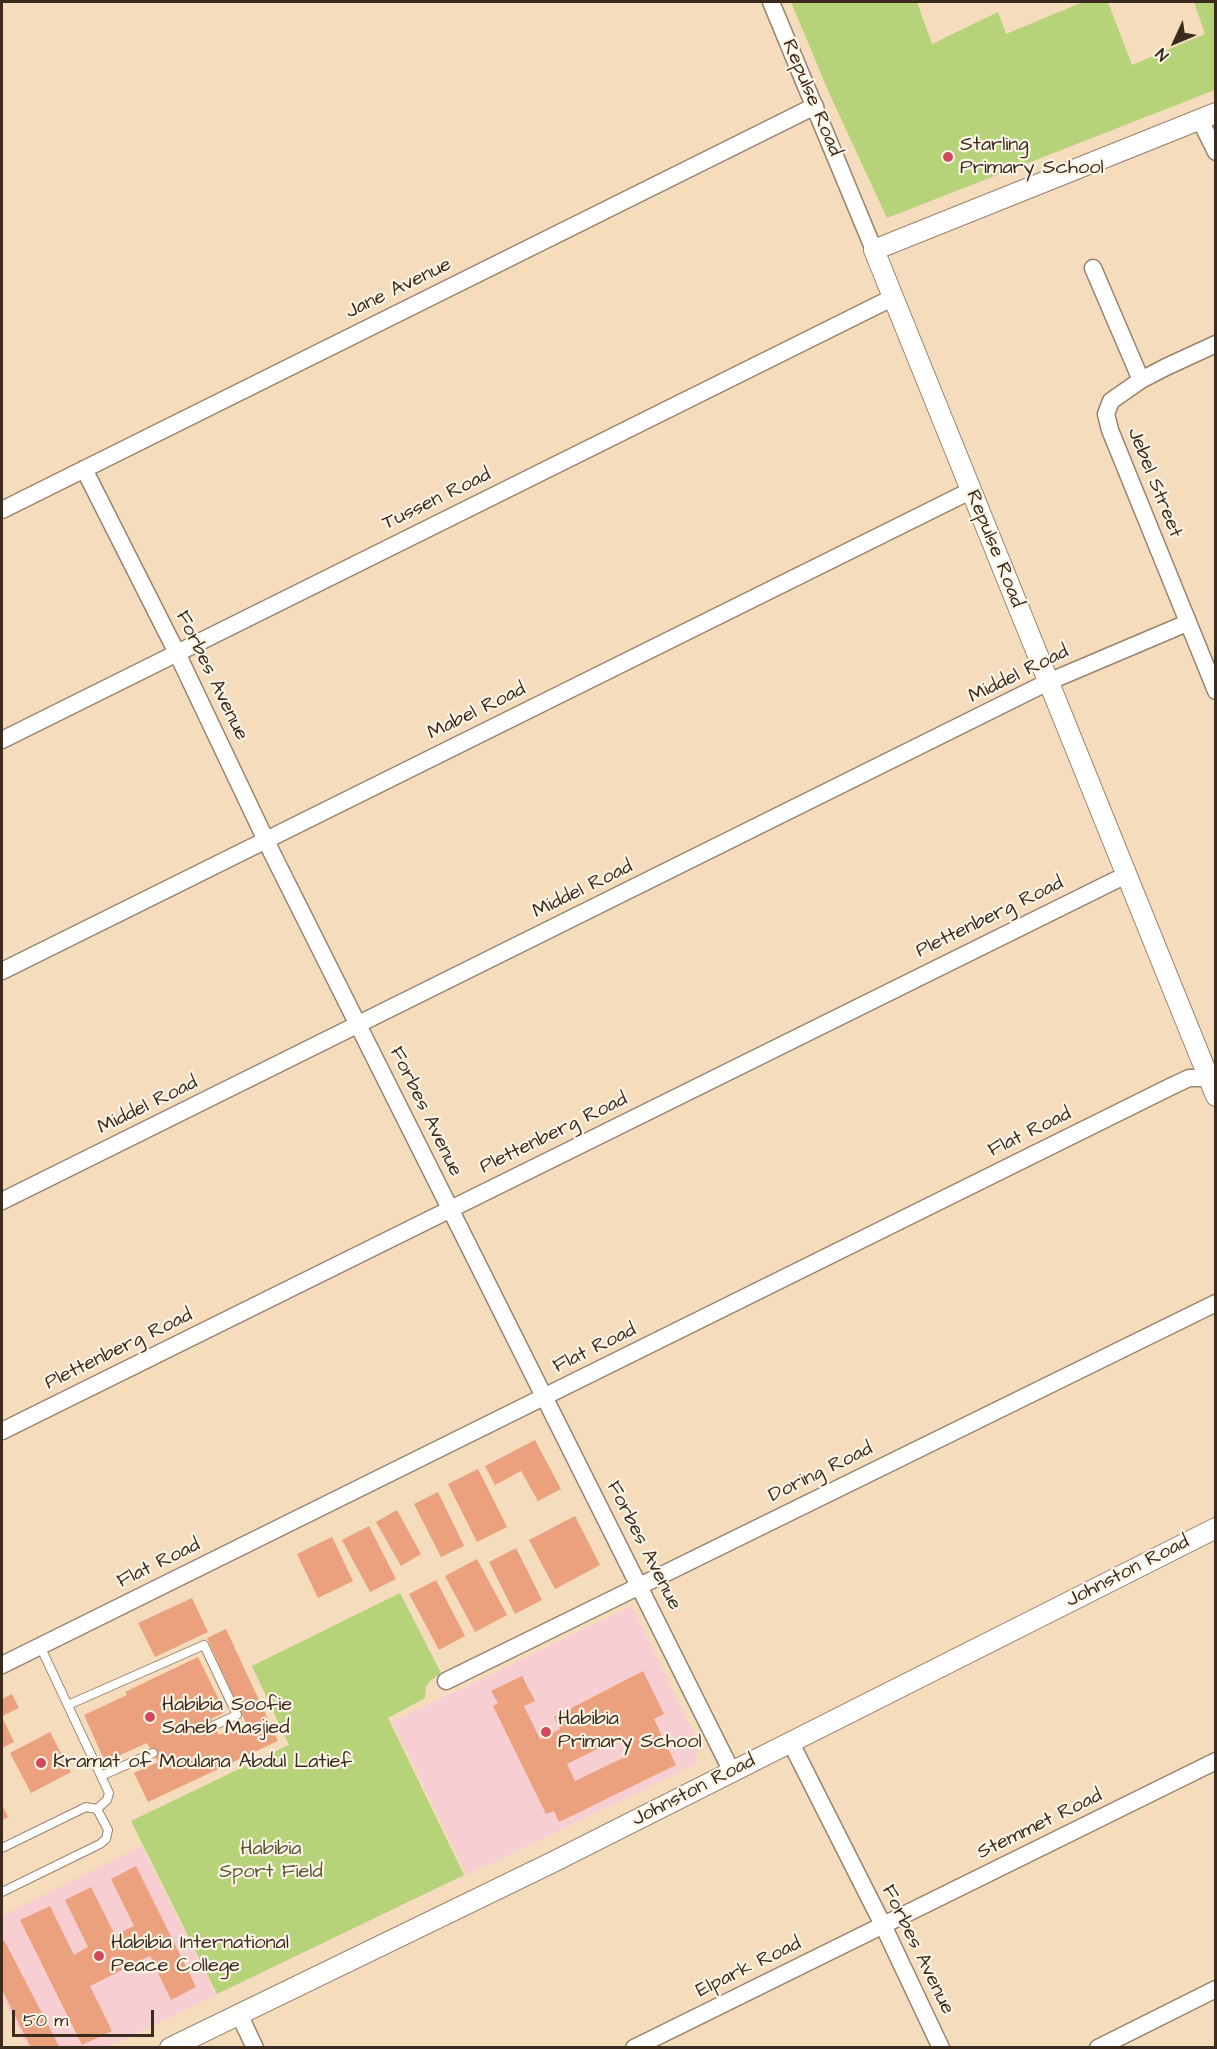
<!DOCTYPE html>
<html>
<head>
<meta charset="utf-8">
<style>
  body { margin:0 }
  #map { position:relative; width:1217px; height:2049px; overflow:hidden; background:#f4dcbd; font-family:"Architects Daughter",sans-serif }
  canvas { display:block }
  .frame { position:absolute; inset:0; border:3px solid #3b2a1e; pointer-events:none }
  .north { position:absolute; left:1145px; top:12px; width:60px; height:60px; -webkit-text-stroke:4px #fcf5e5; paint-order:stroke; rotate:226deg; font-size:16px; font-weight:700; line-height:24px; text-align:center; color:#3b2a1e }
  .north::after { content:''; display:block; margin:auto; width:21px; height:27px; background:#3b2a1e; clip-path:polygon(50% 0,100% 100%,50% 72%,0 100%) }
  .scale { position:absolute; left:12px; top:2010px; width:142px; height:27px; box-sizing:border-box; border:3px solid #3b2a1e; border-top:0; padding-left:8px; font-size:18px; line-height:21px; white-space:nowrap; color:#3b2a1e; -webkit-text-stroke:4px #fcf5e5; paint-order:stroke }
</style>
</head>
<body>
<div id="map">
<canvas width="1217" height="2049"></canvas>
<div class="frame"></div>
<div class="north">N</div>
<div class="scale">50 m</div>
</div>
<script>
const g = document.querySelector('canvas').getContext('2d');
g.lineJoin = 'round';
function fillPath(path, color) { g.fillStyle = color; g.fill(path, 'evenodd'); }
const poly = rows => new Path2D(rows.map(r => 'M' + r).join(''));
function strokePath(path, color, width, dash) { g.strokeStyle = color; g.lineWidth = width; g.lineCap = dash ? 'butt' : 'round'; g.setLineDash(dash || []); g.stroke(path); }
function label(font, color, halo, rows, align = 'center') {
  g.font = font + ' "Architects Daughter",sans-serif'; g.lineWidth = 4.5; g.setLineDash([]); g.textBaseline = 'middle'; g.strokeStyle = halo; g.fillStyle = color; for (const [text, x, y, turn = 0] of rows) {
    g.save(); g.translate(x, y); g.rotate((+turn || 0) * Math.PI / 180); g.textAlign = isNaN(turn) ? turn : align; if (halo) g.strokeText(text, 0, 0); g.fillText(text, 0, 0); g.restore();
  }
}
const built = poly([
  [632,1606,699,1743,695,1765,467,1875,392,1722],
  [142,1846,216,1995,105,2048,27,2047,2,1996,2,1916]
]);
const green = poly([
  [791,2,917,2,932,44,998,12,1006,34,1083,2,1108,2,1132,65,1205,34,1194,2,1215,2,1215,90,887,218,830,95],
  [400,1593,441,1673,430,1681,426,1687,425,1698,388,1718,464,1875,217,1994,131,1821,289,1745,252,1666]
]);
const building = poly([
  [535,1440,561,1489,538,1501,521,1471,495,1485,485,1466],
  [478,1469,507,1527,477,1542,448,1484],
  [438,1492,464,1546,441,1557,414,1504],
  [397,1510,421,1554,401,1566,376,1522],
  [575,1516,600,1565,555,1589,529,1540],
  [369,1526,396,1579,370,1592,342,1540],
  [332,1537,353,1581,318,1598,297,1554],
  [516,1548,542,1600,515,1614,489,1562],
  [477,1559,507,1615,475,1632,445,1576],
  [436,1580,465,1636,439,1650,409,1594],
  [192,1598,208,1632,155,1657,138,1623],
  [226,1629,278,1741,148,1802,134,1773,158,1762,147,1743,105,1762,84,1715,127,1695,125,1692,198,1657,225,1712,211,1719,219,1735,246,1723,207,1638],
  [643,1671,664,1714,654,1719,676,1765,559,1822,554,1811,546,1814,493,1706,498,1703,491,1691,522,1676,535,1701,524,1706,540,1739,560,1729,554,1717],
  [620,1738,629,1755,575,1781,567,1764],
  [12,1694,19,1708,2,1716,2,1699],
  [2,1717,14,1742,2,1748],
  [50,1732,71,1772,31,1793,10,1753],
  [2,1805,8,1817,2,1820],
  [136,1866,196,1987,171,2000,150,1956,90,1986,112,2031,82,2045,20,1920,50,1906,74,1955,88,1947,65,1900,91,1887,115,1935,134,1926,111,1879],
  [4,1940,60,2048,31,2048,2,1990,2,1941]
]);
const service = poly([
  [68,1705,204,1645,237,1715,215,1725],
  [101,1776,153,1753],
  [2,1848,86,1807,97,1809,107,1800,109,1793,40,1646],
  [2,1892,100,1844,106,1839,108,1830,97,1809]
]);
const minor = poly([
  [771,2,874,250],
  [1200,120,1216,152],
  [1093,268,1141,380],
  [1216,344,1166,367,1141,380,1111,401,1106,414,1110,430,1216,691],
  [84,469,177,653,272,853,732,1772],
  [2,510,815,106],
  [2,740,892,298],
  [2,971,970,491],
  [2,1201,1048,682,1187,623],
  [2,1431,1126,875],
  [2,1665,1172,1086,1189,1078,1216,1078],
  [446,1681,1216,1303],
  [791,1743,883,1925,941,2048],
  [239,2014,255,2048],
  [634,2048,1216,1761],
  [1098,2048,1216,1989]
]);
const tertiary = poly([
  [1216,113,874,250,1216,1096],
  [170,2048,551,1863,1216,1528]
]);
const markers = [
  [948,157,6,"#d1495b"],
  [150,1717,6,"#d1495b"],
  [546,1732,6,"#d1495b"],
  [41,1763,6,"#d1495b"],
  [99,1956,6,"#d1495b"]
];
const streetNames = [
  ["Repulse Road",811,98,67],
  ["Jane Avenue",399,289,-26],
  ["Jebel Street",1154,483,68],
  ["Tussen Road",437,500,-26],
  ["Repulse Road",994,549,68],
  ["Middel Road",1019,675,-26],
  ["Forbes Avenue",211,676,64],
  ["Mabel Road",477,712,-26],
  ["Middel Road",583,890,-26],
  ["Plettenberg Road",990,918,-26],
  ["Middel Road",148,1106,-26],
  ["Forbes Avenue",425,1112,64],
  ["Flat Road",1030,1133,-26],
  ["Plettenberg Road",554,1134,-26],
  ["Flat Road",595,1349,-26],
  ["Plettenberg Road",119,1350,-26],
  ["Doring Road",821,1473,-26],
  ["Forbes Avenue",643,1546,63],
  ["Flat Road",159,1564,-26],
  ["Johnston Road",1128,1572,-27],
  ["Johnston Road",694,1791,-27],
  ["Stemmet Road",1040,1825,-26],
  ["Forbes Avenue",917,1950,64],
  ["Elpark Road",749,1968,-26]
];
const poiNames = [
  ["Starling",960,146],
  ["Primary School",960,169],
  ["Habibia Soofie",162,1706],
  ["Saheb Masjied",162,1729],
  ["Habibia",558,1720],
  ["Primary School",558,1743],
  ["Kramat of Moulana Abdul Latief",53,1763],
  ["Habibia International",111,1944],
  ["Peace College",111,1967]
];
const parkNames = [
  ["Habibia",271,1850],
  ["Sport Field",271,1873]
];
fillPath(built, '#f7cfd2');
fillPath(green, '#b6d37a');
fillPath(building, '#eba07e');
strokePath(service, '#98836e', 10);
strokePath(minor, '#98836e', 19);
strokePath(tertiary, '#98836e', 22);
strokePath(service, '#fff', 8);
strokePath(minor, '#fff', 16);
strokePath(tertiary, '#fff', 20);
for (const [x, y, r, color] of markers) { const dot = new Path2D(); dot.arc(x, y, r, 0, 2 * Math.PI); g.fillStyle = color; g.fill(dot); strokePath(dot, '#fcf5e5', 2); }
label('20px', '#3b2a1e', '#fcf5e5', streetNames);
label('20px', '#3b2a1e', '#fcf5e5', poiNames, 'left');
label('20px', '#5a5435', '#fcf5e5', parkNames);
</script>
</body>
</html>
